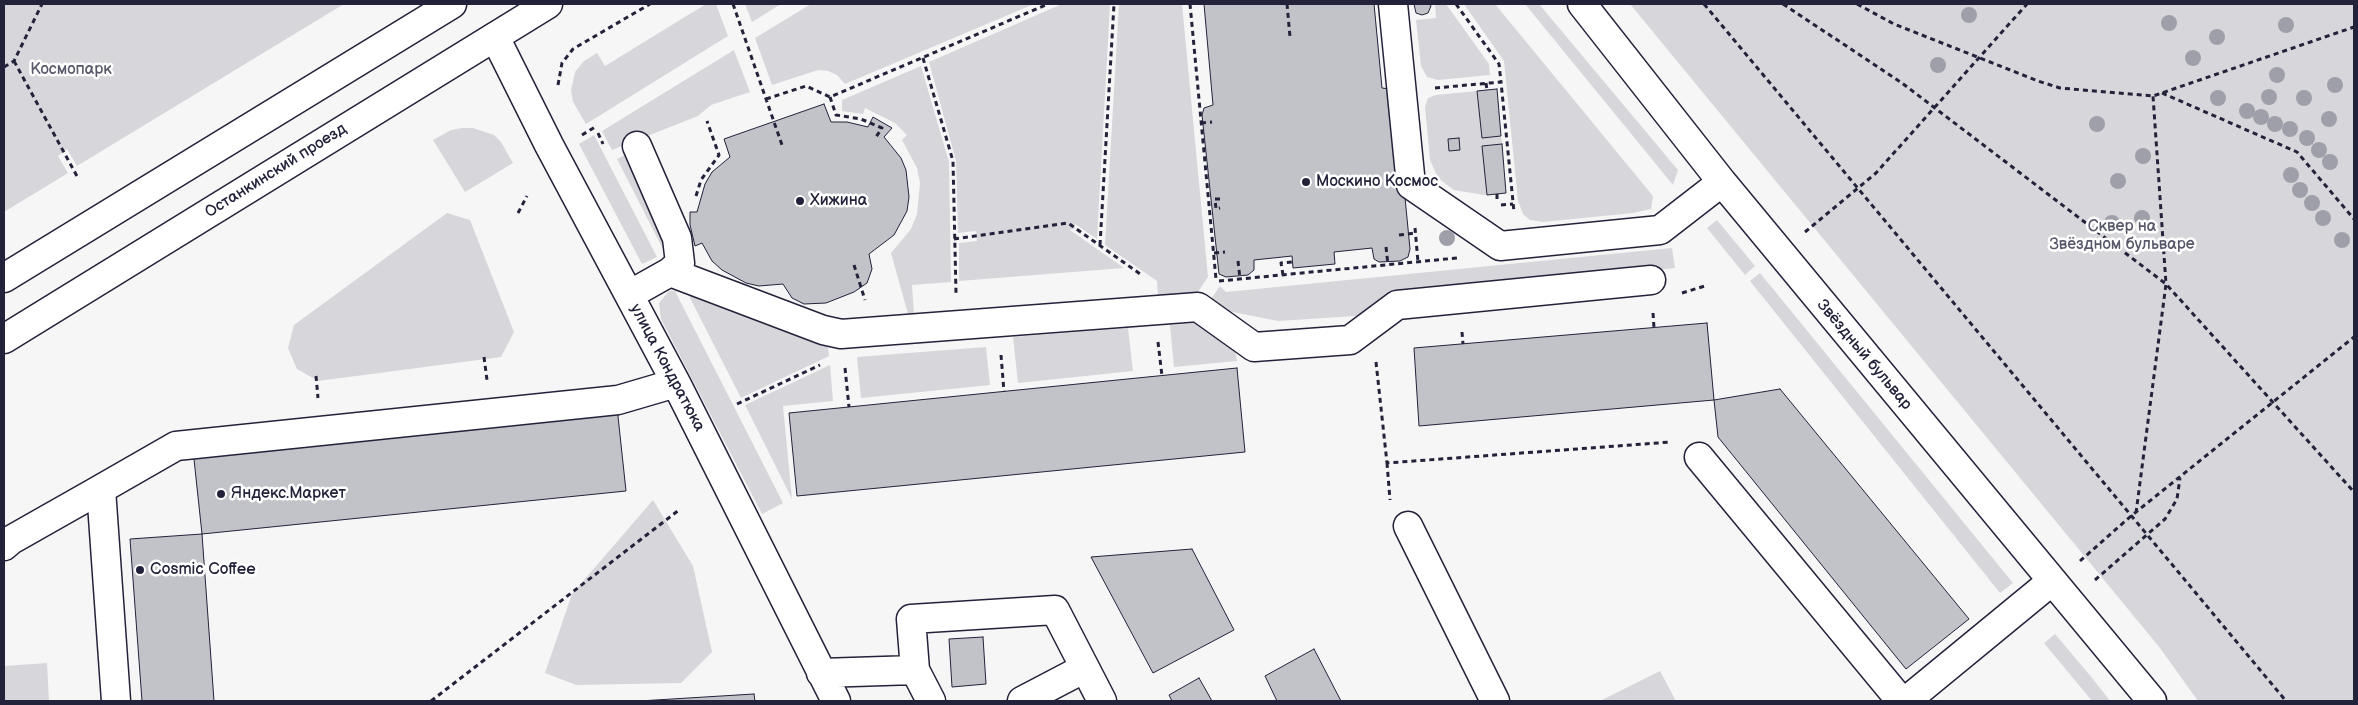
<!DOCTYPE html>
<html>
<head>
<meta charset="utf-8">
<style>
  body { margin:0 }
  #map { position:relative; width:2358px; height:705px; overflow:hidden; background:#f6f6f7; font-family:"Balsamiq Sans",sans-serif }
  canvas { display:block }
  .frame { position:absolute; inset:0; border:5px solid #22223b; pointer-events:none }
</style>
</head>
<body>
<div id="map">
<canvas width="2358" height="705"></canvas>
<div class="frame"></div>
</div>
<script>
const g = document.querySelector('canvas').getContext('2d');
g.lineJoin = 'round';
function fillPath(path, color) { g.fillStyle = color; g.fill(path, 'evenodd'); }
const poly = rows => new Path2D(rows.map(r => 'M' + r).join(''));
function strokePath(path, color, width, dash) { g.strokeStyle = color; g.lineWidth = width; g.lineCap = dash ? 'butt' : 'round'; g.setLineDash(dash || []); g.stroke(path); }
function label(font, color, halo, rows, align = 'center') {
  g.font = font + ' "Balsamiq Sans",sans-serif'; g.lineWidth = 5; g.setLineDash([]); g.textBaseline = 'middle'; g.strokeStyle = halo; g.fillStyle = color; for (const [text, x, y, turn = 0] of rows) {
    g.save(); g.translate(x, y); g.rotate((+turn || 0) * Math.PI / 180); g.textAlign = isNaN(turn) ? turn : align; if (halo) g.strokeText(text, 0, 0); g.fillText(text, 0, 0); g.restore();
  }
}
const green = poly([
  [4,4,344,4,77,166,67,149,58,156,68,173,4,212],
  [706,4,716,4,728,36,586,124,573,102,571,90,575,72,584,61,597,53,605,66],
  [745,4,781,4,752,22],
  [811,4,1034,4,845,84,837,75,828,71,818,70,772,85,755,38],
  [1062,4,1110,4,1097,239,1075,224,1075,228,1070,230,1124,268,959,281,959,243,977,241,976,231,958,233,956,161,929,62],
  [1119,4,1182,4,1208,277,1198,292,1158,295,1157,281,1105,245],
  [1435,4,1446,4,1489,64,1490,75,1438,80,1427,77,1421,66,1416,20,1436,18],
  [1464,4,1495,4,1653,196,1651,209,1633,213,1543,222,1530,220,1523,214,1518,201,1504,61],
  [1525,4,1539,4,1678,170,1673,185],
  [1630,4,2354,4,2354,701,2198,701,2160,648],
  [734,50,750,92,711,105,698,116,612,150,602,131],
  [921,66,949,162,951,282,912,285,914,314,908,314,891,253,911,229,917,214,920,183,917,168,902,140,907,135,895,123,865,108,863,114,842,111,842,100],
  [1477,91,1482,138,1501,136,1502,144,1482,146,1487,195,1484,195,1454,190,1438,178,1430,160,1425,107,1428,98,1436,95],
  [462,128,473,128,494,135,501,142,513,163,465,192,433,140,451,130],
  [594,135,657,257,642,264,579,144],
  [625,155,668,251,665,253,617,159],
  [447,213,470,220,514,332,501,357,318,381,297,369,288,348,294,325],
  [1717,220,1755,266,1745,275,1707,228],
  [1672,248,1675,268,1401,295,1371,315,1278,321,1223,310,1211,299,1220,286,1226,292],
  [1760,273,2013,583,2000,593,1750,281],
  [669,291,675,291,783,503,762,514,661,319,659,303],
  [688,294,828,347,829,356,741,398],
  [1196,323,1235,352,1237,361,1174,367,1170,325],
  [1128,328,1133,371,1018,383,1013,337],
  [986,347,990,385,861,398,857,357],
  [830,365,833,401,783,406,792,499,745,405],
  [653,500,693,566,712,652,681,683,576,685,545,673,572,594],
  [2055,634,2093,679,2110,701,2092,701,2044,643],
  [47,663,49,701,4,701,4,666],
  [1660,671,1676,701,1600,701]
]);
const building = poly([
  [1204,4,1374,4,1382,88,1390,89,1395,95,1410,249,1408,257,1400,261,1379,262,1374,259,1372,248,1334,252,1335,264,1293,268,1292,256,1254,260,1254,270,1248,275,1226,277,1219,274,1202,115,1204,108,1213,105,1204,4],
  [1414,4,1430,4,1431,6,1428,13,1422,15,1416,13,1414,4],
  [1497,89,1501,136,1482,138,1477,91,1497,89],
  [824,104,831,122,847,122,868,127,873,117,892,128,884,137,901,158,906,170,909,197,907,211,894,235,869,254,872,269,867,283,854,292,826,303,804,304,792,298,783,284,759,286,746,283,722,270,712,261,702,243,695,246,690,225,690,212,697,212,705,184,712,172,730,157,724,139,824,104],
  [1459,138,1460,150,1449,151,1448,139,1459,138],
  [1502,144,1506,193,1487,195,1482,146,1502,144],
  [1707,323,1714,400,1419,426,1414,348,1707,323],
  [1237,368,1245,452,797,496,789,413,1237,368],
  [1780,389,1969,619,1906,669,1718,437,1714,400,1780,389],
  [617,407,626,491,202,534,193,450,617,407],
  [202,534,214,701,142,701,130,539,202,534],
  [1192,549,1234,630,1153,673,1091,557,1192,549],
  [983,637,986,684,952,687,949,639,983,637],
  [1314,649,1341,701,1277,701,1265,676,1314,649],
  [1199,678,1212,701,1172,701,1169,695,1199,678],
  [754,694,755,701,639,701,754,694]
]);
const path = poly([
  [733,4,782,145],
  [1190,4,1216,279],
  [1287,4,1290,37],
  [1456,4,1499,64,1501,82],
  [1704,4,2286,701],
  [1783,4,1902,83,2166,284,2354,492],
  [1857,4,1894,24,2038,81,2060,88,2153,96,2354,27],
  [923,58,953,161,956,293],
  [14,61,78,178],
  [4,67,14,61,42,4],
  [1486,83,1487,90],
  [558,85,562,63,573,49,650,4],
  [1435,88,1501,82,1514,212],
  [2162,93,2297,152,2354,219],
  [830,97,836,115,861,119,882,128,876,137],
  [766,99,806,86,830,97,1048,4],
  [1201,123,1212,122],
  [598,133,603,144],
  [582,135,595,127],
  [1497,194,1497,203],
  [696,196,701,180,719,155,707,121],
  [1220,199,1215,199,1216,209,1220,208],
  [1501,205,1513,204],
  [518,213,527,196],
  [1415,228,1418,262],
  [1805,232,1876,173,2027,4],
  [1399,235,1416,233],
  [954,239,1068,223,1143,276],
  [1100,245,1114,4],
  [1386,247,1388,265],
  [1214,253,1225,252],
  [1238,261,1240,279],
  [854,265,865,300],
  [1283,275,1281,263,1292,262],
  [1219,281,1457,258],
  [1682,293,1705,286],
  [1653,313,1654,328],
  [1462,332,1463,344],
  [1158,342,1162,376],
  [1001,355,1004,392],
  [484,357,487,380],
  [1376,362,1387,463,1671,442],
  [845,368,849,407],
  [316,376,318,398],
  [737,404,820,365],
  [1387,463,1390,500],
  [2136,513,2166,284,2153,96],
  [2080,561,2131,516,2354,337],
  [2095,580,2165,519,2177,499,2180,478],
  [431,701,679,510]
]);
const minor = poly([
  [1393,4,1411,185,1500,246,1660,230,1722,182],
  [1582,4,1722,182,2152,701],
  [495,37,549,145,676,383,836,701],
  [670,272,823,330,841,334,1198,307,1254,347,1350,340,1397,305,1651,280],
  [629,295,670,272,680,263,677,238,637,146],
  [1699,457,1901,701],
  [1408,526,1495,701],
  [4,546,11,540,101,489],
  [915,670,911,619,1055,610,1085,668],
  [821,673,915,670,931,701],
  [116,701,101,489,176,446,618,400,676,383],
  [1022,701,1085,668,1102,701],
  [1906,701,2052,581]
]);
const major = poly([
  [4,278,452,4],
  [4,339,548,4]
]);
const trees = [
  [1969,15],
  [2169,23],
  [2286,25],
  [2217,37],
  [2193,58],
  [1938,65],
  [2277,75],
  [2335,85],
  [2269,97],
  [2218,98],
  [2304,98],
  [2247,111],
  [2261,117],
  [2329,119],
  [2097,124],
  [2275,124],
  [2290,129],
  [2307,138],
  [2319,150],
  [2143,156],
  [2330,162],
  [2291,175],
  [2118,181],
  [2300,190],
  [2312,203],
  [2142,218],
  [2323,218],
  [2112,223],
  [1447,238],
  [2342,240]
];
const markers = [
  [1306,182,5,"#22223b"],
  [800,201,5,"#22223b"],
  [221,494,5,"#22223b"],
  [140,570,5,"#22223b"]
];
const parkNames = [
  ["Космопарк",71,70],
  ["Сквер на",2122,227],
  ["Звёздном бульваре",2122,245]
];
const streetNames = [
  ["Останкинский проезд",276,171,-32],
  ["Звёздный бульвар",1864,355,50],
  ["улица Кондратюка",667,368,62]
];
const poiNames = [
  ["Москино Космос",1316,182],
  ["Хижина",810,201],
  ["Яндекс.Маркет",231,494],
  ["Cosmic Coffee",150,570]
];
fillPath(green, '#d7d7db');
fillPath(building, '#c2c2c9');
strokePath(building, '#22223b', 1);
strokePath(minor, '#22223b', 31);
strokePath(major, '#22223b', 31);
strokePath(path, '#22223b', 3, [5, 4]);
strokePath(minor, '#fff', 28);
strokePath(major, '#fff', 28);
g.fillStyle = '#9f9faa';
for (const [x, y] of trees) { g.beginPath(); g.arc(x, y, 8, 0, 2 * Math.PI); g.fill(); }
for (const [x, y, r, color] of markers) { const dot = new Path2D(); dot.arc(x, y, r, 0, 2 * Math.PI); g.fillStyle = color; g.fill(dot); strokePath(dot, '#fff', 2); }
label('16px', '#58586b', '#fff', parkNames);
label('16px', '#22223b', '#fff', streetNames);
label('16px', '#22223b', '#fff', poiNames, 'left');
</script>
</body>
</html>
